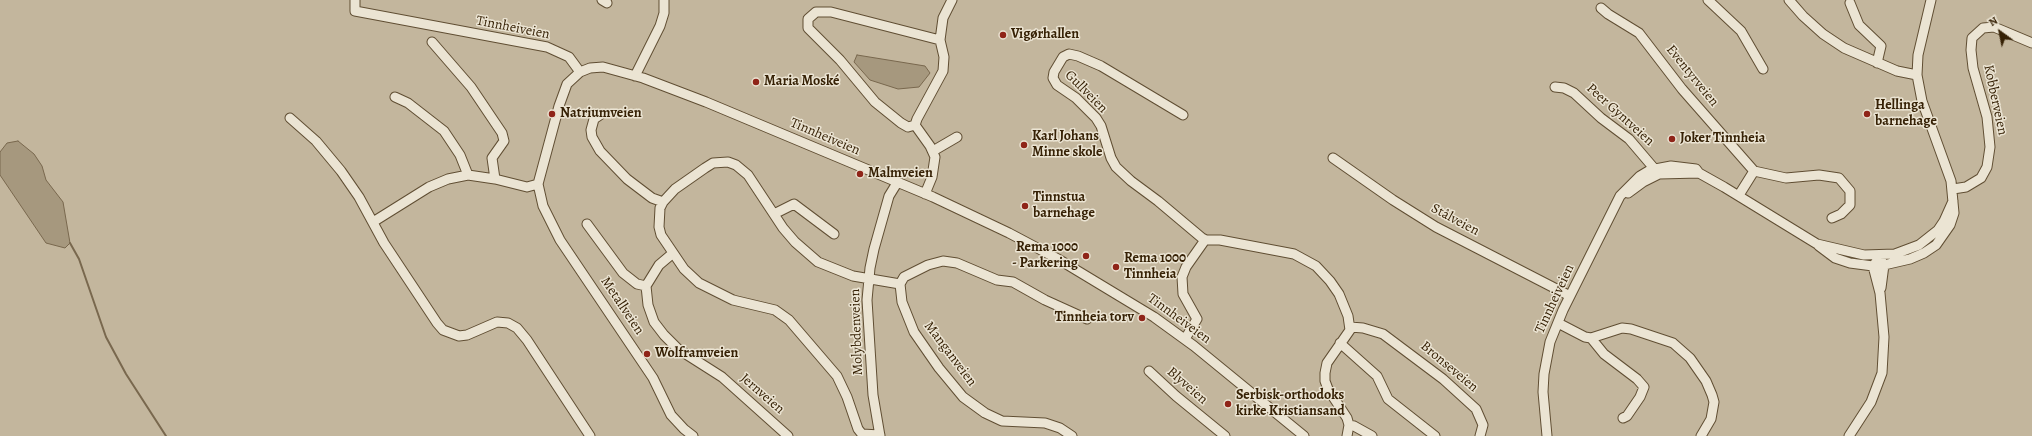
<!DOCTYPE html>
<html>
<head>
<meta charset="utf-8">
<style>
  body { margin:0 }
  #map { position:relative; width:2032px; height:436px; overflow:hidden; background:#e0d5bc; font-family:Alegreya,serif }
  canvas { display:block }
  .north { position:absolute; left:1980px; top:12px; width:40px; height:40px; -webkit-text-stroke:3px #ebe4d3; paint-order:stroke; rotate:327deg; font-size:11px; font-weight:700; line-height:16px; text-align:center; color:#362105 }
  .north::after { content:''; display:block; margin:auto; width:14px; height:18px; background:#362105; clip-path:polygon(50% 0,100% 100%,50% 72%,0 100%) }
</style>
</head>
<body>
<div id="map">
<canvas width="2032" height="436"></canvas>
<div class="north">N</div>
</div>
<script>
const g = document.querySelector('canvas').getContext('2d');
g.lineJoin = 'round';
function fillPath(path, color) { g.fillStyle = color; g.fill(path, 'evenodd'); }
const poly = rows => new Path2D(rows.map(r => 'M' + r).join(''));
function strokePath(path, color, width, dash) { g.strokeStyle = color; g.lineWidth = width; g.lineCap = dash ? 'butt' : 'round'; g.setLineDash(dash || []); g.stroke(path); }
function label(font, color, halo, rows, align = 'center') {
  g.font = font + ' Alegreya,serif'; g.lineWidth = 3; g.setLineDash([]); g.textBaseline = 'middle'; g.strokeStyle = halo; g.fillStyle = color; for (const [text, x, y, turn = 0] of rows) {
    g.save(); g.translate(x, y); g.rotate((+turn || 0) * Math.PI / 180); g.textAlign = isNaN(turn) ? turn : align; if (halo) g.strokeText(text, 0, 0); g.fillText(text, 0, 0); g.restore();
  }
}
const green = poly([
  [0,0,2032,0,2032,436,0,436]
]);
const water = poly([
  [857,55,925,66,930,73,919,87,898,89,870,80,854,62,857,55],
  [18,141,34,154,42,166,46,180,63,202,70,243,65,248,46,243,0,175,0,152,7,143,18,141]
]);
const stream = poly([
  [70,243,79,259,106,337,126,374,166,436]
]);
const minor = poly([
  [355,0,355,11,547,47,569,57,580,72],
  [602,0,607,3],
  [1708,0,1741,31,1763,69],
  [1789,0,1803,16,1823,34,1844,48,1897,71,1917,75],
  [1850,3,1859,25,1881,46,1877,63],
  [1601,8,1608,14,1639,33,1682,89,1754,171,1739,195],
  [635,76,660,26,664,13,664,0],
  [1555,87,1564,88,1574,93,1601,118,1629,139,1658,173],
  [395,97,408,103,444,131,460,155,468,175],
  [600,115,594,119,591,130,592,137,600,151,627,179,652,198,663,202],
  [1183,115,1101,66,1078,56,1069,54,1063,57,1054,72,1053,78,1057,85,1076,98,1096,118,1101,126,1111,158,1116,167,1131,181,1158,201,1202,238,1206,240,1220,240,1294,254,1316,266,1330,281,1339,294,1348,316,1350,330,1327,363,1325,373,1325,381,1328,389,1347,418,1349,425,1347,436],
  [290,118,316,141,341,171,359,197,384,243,437,323,443,330,459,336,467,335,497,322,508,323,517,328,527,340,590,436],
  [915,125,908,127,901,123,875,102,840,60,808,28,808,19,816,12,831,12,940,40],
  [933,151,957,137],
  [1333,158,1393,200,1436,227,1570,296],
  [1754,171,1786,178,1819,175,1839,178,1850,191,1850,205,1841,214,1832,218],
  [495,179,527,187,538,184],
  [1953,189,1966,187,1981,178,1987,167,1990,147,1987,117,1973,68,1971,50,1972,38,1983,28,1994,27,2032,43],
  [1628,193,1643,182,1659,174,1699,173],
  [925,194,932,177,935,157,930,146,915,125,917,119,943,71,944,57,940,40,943,18,952,0],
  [774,214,794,204,834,234],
  [373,222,429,187,448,179,468,175,495,179,492,158,504,141,502,133,471,87,432,42],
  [587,224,623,273,637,284,646,286],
  [1819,246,1835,258,1850,263,1873,266,1884,265,1910,259,1924,253,1936,245,1950,225,1954,213,1951,181,1922,101,1917,75,1918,55,1931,0],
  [672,254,659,265,646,286,648,305,654,322,664,335,678,349,722,377,788,436],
  [1881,288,1884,265,1881,260],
  [1558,323,1585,337,1591,338,1622,328,1631,329,1673,343,1690,358,1706,381,1712,395,1714,402,1711,419,1701,436],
  [1350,327,1363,328,1383,334,1443,379,1476,409,1483,425,1480,436],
  [1591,338,1604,354,1637,379,1644,387,1640,397,1627,416,1623,418],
  [1185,339,1197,319,1183,294,1182,277,1186,267,1205,240],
  [1340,343,1377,376,1388,399,1435,436],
  [1149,371,1176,396,1225,436],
  [1349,425,1354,426,1372,436],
  [880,435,862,434,858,429,847,397,837,376,789,320,775,310,733,300,699,283,684,269,661,235,659,227,660,208,663,202,675,189,705,168,713,163,728,162,736,165,748,175,783,228,795,242,818,262,853,276,900,284],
  [693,436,684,429,671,415,653,378,560,240,543,206,538,184,559,106,567,84,580,72,590,68,603,67,643,78,706,102,933,197,1009,233,1058,259,1154,317,1194,346,1304,436],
  [880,436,873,395,867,300,870,268,874,249,889,196,897,183],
  [1072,436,1060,428,1045,423,1002,421,985,413,963,397,939,368,914,332,902,302,900,284,904,277,928,265,943,261,957,263,997,280,1013,282,1045,300,1087,319],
  [1547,436,1543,392,1544,374,1550,342,1563,310,1620,196,1640,176,1650,170,1671,166,1696,169,1699,173,1724,187,1817,244,1864,255,1895,254,1919,245,1938,230,1944,221,1953,201],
  [1849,436,1871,402,1882,373,1884,337,1880,293,1873,266,1876,262]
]);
const markers = [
  [1003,35,4,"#8f2418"],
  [756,82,4,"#8f2418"],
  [552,114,4,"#8f2418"],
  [1867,114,4,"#8f2418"],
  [1672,139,4,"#8f2418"],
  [1024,145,4,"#8f2418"],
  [860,174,4,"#8f2418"],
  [1025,206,4,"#8f2418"],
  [1086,256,4,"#8f2418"],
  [1116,267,4,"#8f2418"],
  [1142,318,4,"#8f2418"],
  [647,354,4,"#8f2418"],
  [1228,404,4,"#8f2418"]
];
const streetNames = [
  ["Tinnheiveien",513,28,11],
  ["Eventyrveien",1692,76,51],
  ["Gullveien",1086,92,45],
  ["Kobberveien",1995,100,78],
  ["Peer Gyntveien",1620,115,42],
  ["Tinnheiveien",825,137,23],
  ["Stålveien",1455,220,28],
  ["Tinnheiveien",1555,299,-65],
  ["Metallveien",622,306,56],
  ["Tinnheiveien",1179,319,36],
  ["Molybdenveien",857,332,-92],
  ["Manganveien",950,354,53],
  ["Bronseveien",1449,367,40],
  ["Blyveien",1187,386,41],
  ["Jernveien",762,394,41]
];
const poiNames = [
  ["Vigørhallen",1011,35],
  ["Maria Moské",764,82],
  ["Hellinga",1875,106],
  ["barnehage",1875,122],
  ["Natriumveien",560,114],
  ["Karl Johans",1032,137],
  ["Minne skole",1032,153],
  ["Joker Tinnheia",1680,139],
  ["Malmveien",868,174],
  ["Tinnstua",1033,198],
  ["barnehage",1033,214],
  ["Rema 1000",1078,248,"right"],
  ["- Parkering",1078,264,"right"],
  ["Rema 1000",1124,259],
  ["Tinnheia",1124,275],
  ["Tinnheia torv",1134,318,"right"],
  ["Wolframveien",655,354],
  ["Serbisk-orthodoks",1236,396],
  ["kirke Kristiansand",1236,412]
];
fillPath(green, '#c3b69d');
fillPath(water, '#a6987e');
strokePath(water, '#79684e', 1);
strokePath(stream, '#79684e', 2);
strokePath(minor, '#604e33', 11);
strokePath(minor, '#ebe4d3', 9);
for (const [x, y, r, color] of markers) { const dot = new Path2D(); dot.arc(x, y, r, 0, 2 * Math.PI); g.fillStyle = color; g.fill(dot); strokePath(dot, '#ebe4d3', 1.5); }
label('14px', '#362105', '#ebe4d3', streetNames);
label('bold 14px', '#362105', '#ebe4d3', poiNames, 'left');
</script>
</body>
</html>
